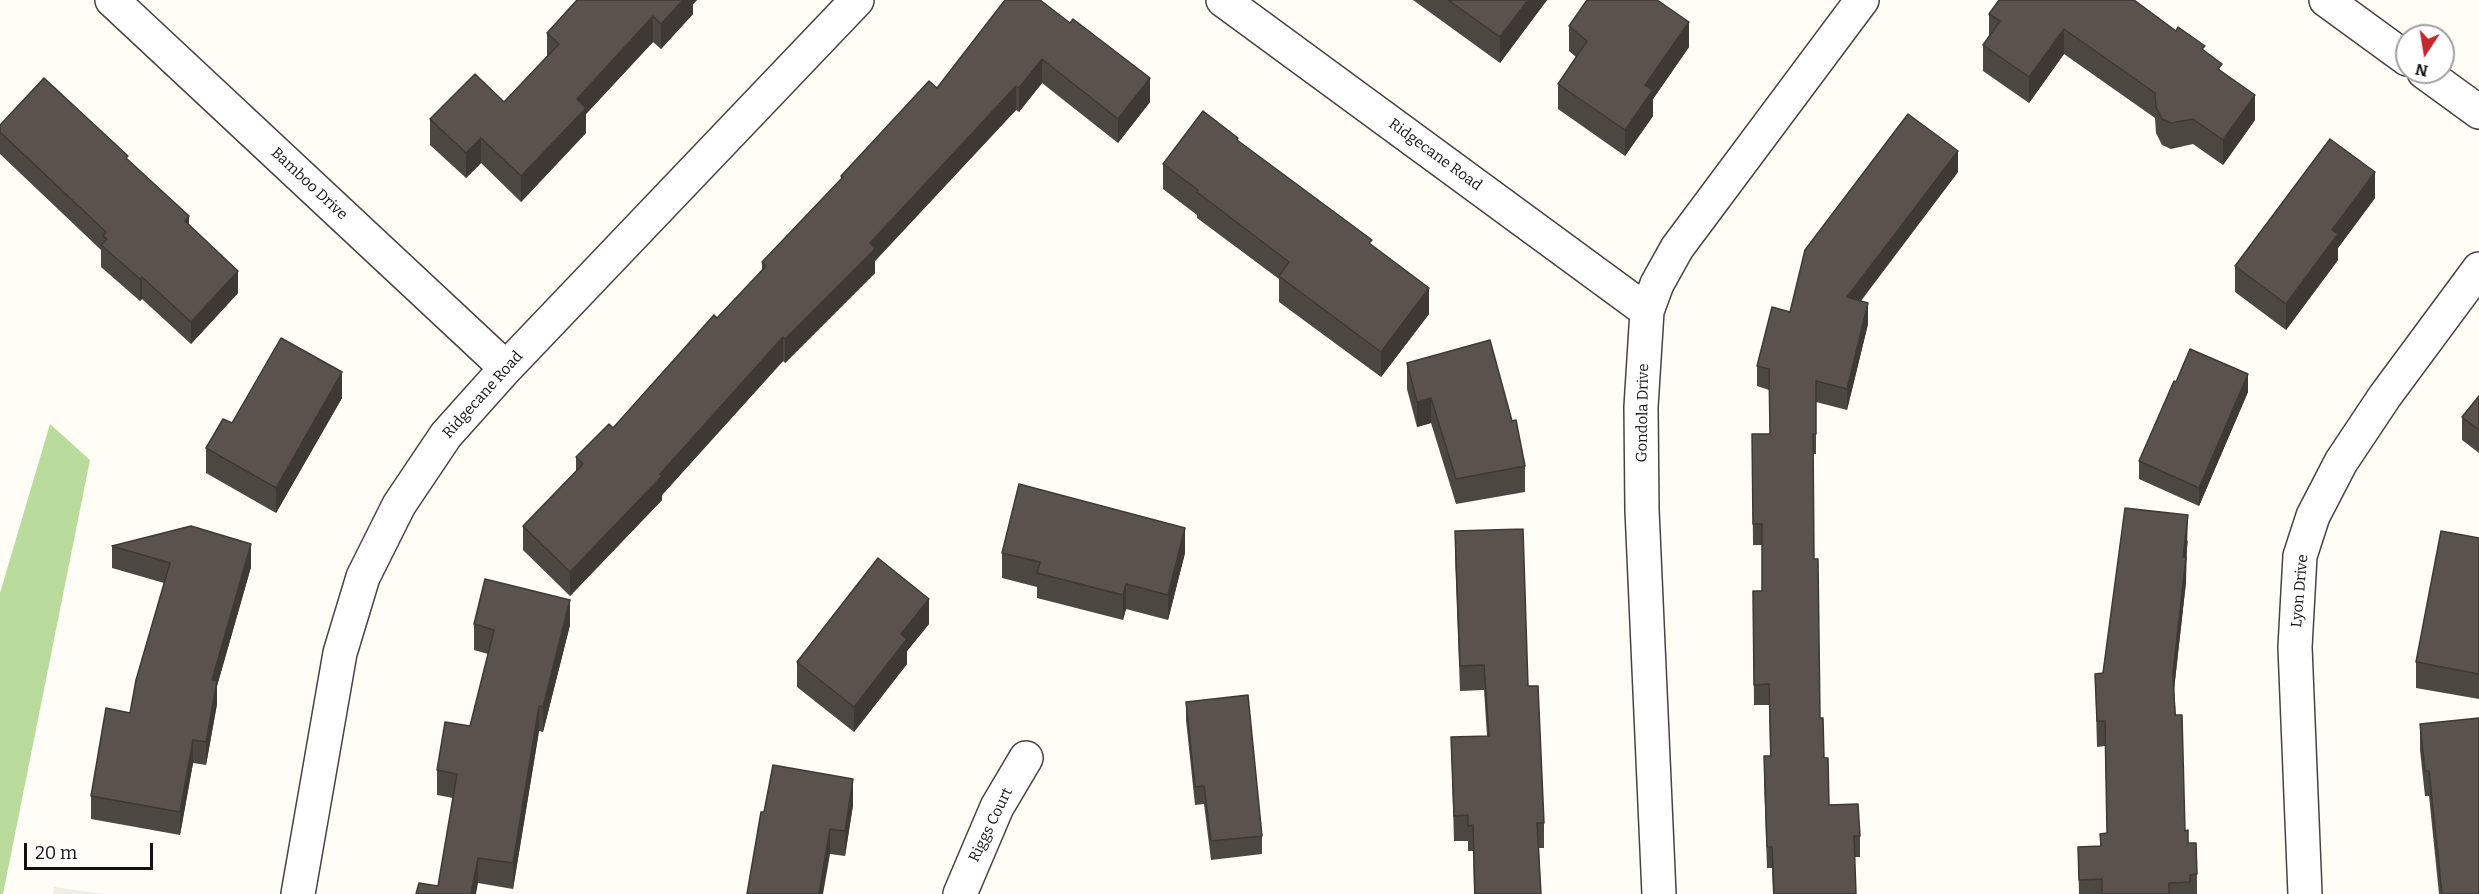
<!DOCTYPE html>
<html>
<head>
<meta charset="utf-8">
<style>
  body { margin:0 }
  #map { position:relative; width:2479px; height:894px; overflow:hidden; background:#fffdf5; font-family:Bitter,serif }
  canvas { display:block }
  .north { position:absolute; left:2395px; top:24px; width:60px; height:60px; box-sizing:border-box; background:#fff; border:2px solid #a0a0a0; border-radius:50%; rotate:192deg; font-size:16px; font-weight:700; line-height:24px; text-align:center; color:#111 }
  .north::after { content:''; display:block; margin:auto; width:21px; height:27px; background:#c4262e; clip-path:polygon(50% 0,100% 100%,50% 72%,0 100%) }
  .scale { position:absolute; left:24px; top:843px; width:129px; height:27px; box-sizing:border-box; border:3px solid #111; border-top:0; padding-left:8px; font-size:18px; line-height:21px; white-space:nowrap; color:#111; -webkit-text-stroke:4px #fff; paint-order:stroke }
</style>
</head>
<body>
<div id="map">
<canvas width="2479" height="894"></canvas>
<div class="north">N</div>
<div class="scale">20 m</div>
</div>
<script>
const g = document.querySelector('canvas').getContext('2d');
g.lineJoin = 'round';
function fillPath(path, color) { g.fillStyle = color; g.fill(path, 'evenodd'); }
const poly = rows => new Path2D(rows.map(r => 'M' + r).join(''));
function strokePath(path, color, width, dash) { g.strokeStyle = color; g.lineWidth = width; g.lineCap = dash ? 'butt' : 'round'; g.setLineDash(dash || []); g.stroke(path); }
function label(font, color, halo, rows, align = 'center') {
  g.font = font + ' Bitter,serif'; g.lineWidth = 6; g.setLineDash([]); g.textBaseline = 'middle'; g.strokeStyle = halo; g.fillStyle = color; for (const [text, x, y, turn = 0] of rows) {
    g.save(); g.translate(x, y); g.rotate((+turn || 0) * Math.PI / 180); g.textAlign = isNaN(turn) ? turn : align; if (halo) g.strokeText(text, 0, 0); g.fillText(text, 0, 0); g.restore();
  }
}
const forest = poly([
  [50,424,90,460,3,894,0,894,0,593]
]);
const plaza = poly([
  [54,887,105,894,53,894]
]);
const minor = poly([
  [112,0,506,368],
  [1223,0,1647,311],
  [298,894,340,653,363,577,399,505,446,435,506,368,857,0],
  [960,894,997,807,1026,758],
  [1659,894,1642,510,1641,407,1647,311,1657,284,1677,248,1862,0],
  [2305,894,2295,647,2300,556,2313,516,2341,462,2385,396,2479,269]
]);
const tertiary = poly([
  [2326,0,2407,59],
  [2424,72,2479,112]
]);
const wall = poly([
  [577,0,697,0,693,4,693,14,661,49,653,42,586,114,586,133,521,202,481,163,466,178,430,145,430,119,504,102,547,56,547,33],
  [1005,0,1150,102,1118,143,1042,83,1019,112,1016,110,875,261,875,273,785,363,783,361,662,495,662,500,570,596,523,550,523,526,576,472,576,457,613,428,762,271,762,262,841,179,841,176,937,88],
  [1413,0,1547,0,1500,63],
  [1989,14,2205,51,2222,72,2255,120,2223,165,2193,144,2171,149,2162,145,2156,133,2155,118,2064,54,2029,103,1983,71,1983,45,1989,36],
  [1569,26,1689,47,1653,99,1653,116,1625,156,1558,109,1558,84,1576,57,1569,51],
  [0,125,128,160,189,226,238,293,191,344,142,299,140,301,101,267,101,250,0,154],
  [1238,141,1372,246,1429,314,1381,377,1279,302,1279,279,1197,218,1197,215,1163,189,1163,164],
  [1958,172,1861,301,1868,324,1847,410,1816,402,1816,454,1813,454,1814,559,1820,718,1824,758,1829,805,1860,836,1860,857,1854,857,1856,894,1773,894,1772,868,1767,868,1764,777,1764,756,1770,756,1769,705,1754,705,1753,591,1762,591,1762,545,1753,545,1752,434,1770,434,1769,390,1757,386,1757,366],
  [2375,198,2338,248,2338,260,2286,330,2235,292,2235,266],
  [1407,363,1525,466,1525,492,1456,504,1431,423,1417,427,1407,389],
  [2176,382,2248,392,2199,506,2139,479,2139,461],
  [2479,396,2479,453,2462,440,2462,417],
  [342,398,276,513,206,473,206,448,232,423],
  [1455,531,1528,686,1544,823,1544,848,1539,848,1541,894,1474,894,1473,851,1468,851,1468,841,1454,841,1451,737,1487,736,1484,690,1460,691,1455,556],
  [2479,538,2479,699,2416,688,2416,662],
  [2188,540,2186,557,2186,582,2174,690,2185,831,2197,874,2197,894,2079,894,2078,847,2100,846,2100,834,2107,833,2105,746,2097,747,2095,674,2103,673],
  [112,546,251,567,217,686,217,704,206,765,193,763,180,835,91,819,91,796,130,713,164,583,112,568],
  [1002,553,1185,553,1168,620,1126,609,1123,620,1037,598,1037,587,1002,578],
  [474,624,570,625,543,732,539,731,513,889,478,883,438,886,453,798,437,795,437,770,470,726,488,654,474,650],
  [929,624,907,651,907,664,854,732,797,687,797,662],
  [1186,702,1262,836,1262,854,1211,860,1204,804,1195,805,1186,720],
  [2420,724,2479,894,2439,894,2429,796,2425,796,2420,750],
  [853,805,845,856,830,854,764,812]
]);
const shadedWall = poly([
  [683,0,697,0,693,4,693,14,661,49,661,24],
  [1528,0,1547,0,1500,63,1500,37],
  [653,16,653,42,586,114,586,133,521,202,521,176,577,99],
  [1689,22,1689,47,1653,99,1653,116,1625,156,1625,130,1645,85],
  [2064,29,2064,54,2029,103,2029,77],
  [1042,59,1042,83,1019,112,1019,88],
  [1150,78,1150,102,1118,143,1118,119],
  [1016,86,1016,110,875,261,875,273,785,363,785,339,870,243],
  [2255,95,2255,120,2223,165,2223,140],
  [481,138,481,163,466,178,466,153],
  [1958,151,1958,172,1847,318,1847,297],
  [2375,172,2375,198,2338,248,2338,260,2286,330,2286,304,2332,230],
  [189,216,189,238,185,221],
  [238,271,238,293,191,344,191,322],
  [142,277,142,299,140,301,140,279],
  [1429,288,1429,314,1381,377,1381,352],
  [1868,303,1868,324,1847,410,1847,389],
  [783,337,783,361,662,495,662,500,570,596,570,572,660,474],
  [342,372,342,398,276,513,276,488],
  [2248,374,2248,392,2199,506,2199,488],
  [1431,398,1431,423,1417,427,1417,402],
  [2188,515,2186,582,2173,698,2173,673,2183,557],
  [1185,528,1185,553,1168,620,1168,595],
  [251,544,251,567,217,686,217,704,206,765,206,742,212,680],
  [1126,584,1126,609,1123,620,1123,595],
  [929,599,929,624,907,651,907,664,854,732,854,707,901,634],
  [570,600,570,625,543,732,543,707],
  [539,706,539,731,513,889,513,863],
  [193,740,193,763,180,835,180,812],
  [853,779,853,805,845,856,845,831],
  [830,829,830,854,823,894,819,894],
  [478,858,478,883,476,894,471,894]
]);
const building = poly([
  [577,0,683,0,661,24,653,16,577,99,586,108,521,176,481,138,466,153,430,119,475,74,504,102,559,44,547,33,577,0],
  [1005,0,1040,0,1070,23,1073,19,1150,78,1118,119,1042,59,1019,88,1016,86,870,243,875,249,785,339,783,337,660,474,662,476,570,572,523,526,583,464,576,457,609,424,613,428,714,315,717,318,766,266,762,262,843,177,841,176,929,81,937,88,1005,0],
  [1448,0,1528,0,1500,37,1448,0],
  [1587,0,1657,0,1689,22,1645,85,1653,90,1625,130,1558,84,1587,41,1569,26,1587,0],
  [1999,0,2134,0,2176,31,2178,27,2205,46,2202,49,2222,64,2218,69,2255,95,2223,140,2193,119,2171,123,2162,119,2156,107,2155,93,2064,29,2029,77,1983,45,2000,21,1989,14,1999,0],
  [44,78,128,156,126,158,189,216,185,221,238,271,191,322,142,277,140,279,101,245,107,239,103,236,106,232,0,132,0,125,44,78],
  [1203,111,1238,138,1237,140,1372,240,1369,243,1429,288,1381,352,1279,276,1289,262,1197,192,1198,190,1163,164,1203,111],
  [1908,114,1958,151,1847,297,1868,303,1847,389,1816,381,1816,434,1813,434,1814,559,1818,559,1820,718,1823,718,1824,758,1828,758,1829,805,1858,804,1860,836,1854,836,1856,894,1774,894,1772,847,1767,847,1764,756,1771,756,1769,684,1754,685,1753,591,1762,591,1762,524,1753,524,1752,434,1770,434,1769,369,1757,366,1772,307,1790,312,1805,250,1908,114],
  [2330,139,2375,172,2332,230,2338,234,2286,304,2235,266,2330,139],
  [281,338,342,372,276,488,206,448,223,419,232,423,281,338],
  [1490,340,1512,421,1516,420,1525,466,1456,479,1431,398,1417,402,1407,363,1490,340],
  [2190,349,2248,374,2199,488,2139,461,2174,381,2176,382,2190,349],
  [2479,396,2479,430,2462,417,2479,396],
  [1019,484,1185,528,1168,595,1126,584,1123,595,1037,573,1040,562,1002,553,1019,484],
  [2125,508,2188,515,2183,557,2186,557,2173,673,2175,715,2182,715,2185,831,2188,830,2188,843,2196,843,2197,874,2190,875,2190,882,2169,883,2169,894,2102,894,2102,879,2079,880,2078,847,2101,846,2100,834,2107,833,2105,721,2097,721,2095,674,2103,673,2125,508],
  [191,526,251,544,212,680,217,681,206,742,193,740,180,812,91,796,106,708,130,713,136,680,170,563,112,546,191,526],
  [1523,529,1528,686,1538,686,1544,823,1537,823,1541,894,1475,894,1473,825,1468,826,1468,815,1454,816,1451,737,1489,736,1484,665,1460,666,1455,531,1523,529],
  [2441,531,2479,538,2479,674,2416,662,2441,531],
  [878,558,929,599,901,634,907,639,854,707,797,662,878,558],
  [485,579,570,600,543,707,539,706,513,863,478,858,471,894,416,894,419,883,438,886,457,774,437,770,445,722,470,726,494,630,474,624,485,579],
  [1248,695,1262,836,1211,841,1204,786,1195,787,1186,702,1248,695],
  [2479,718,2479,894,2442,894,2429,771,2425,771,2420,724,2479,718],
  [773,765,853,779,845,831,830,829,819,894,747,894,761,812,764,812,773,765]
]);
const streetNames = [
  ["Ridgecane Road",1435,155,36],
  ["Bamboo Drive",309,184,43],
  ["Ridgecane Road",483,395,-48],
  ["Gondola Drive",1643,413,-89],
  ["Lyon Drive",2300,591,-85],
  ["Riggs Court",991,825,-64]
];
fillPath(forest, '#b9dc9c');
fillPath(plaza, '#f1ede2');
strokePath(minor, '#444', 36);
strokePath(tertiary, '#444', 36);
strokePath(minor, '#fff', 33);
strokePath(tertiary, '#fff', 33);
fillPath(wall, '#4d4742');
fillPath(shadedWall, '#3f3936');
fillPath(building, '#5a524d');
strokePath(building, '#3f3936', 1.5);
label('15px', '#111', '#fff', streetNames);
</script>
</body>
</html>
